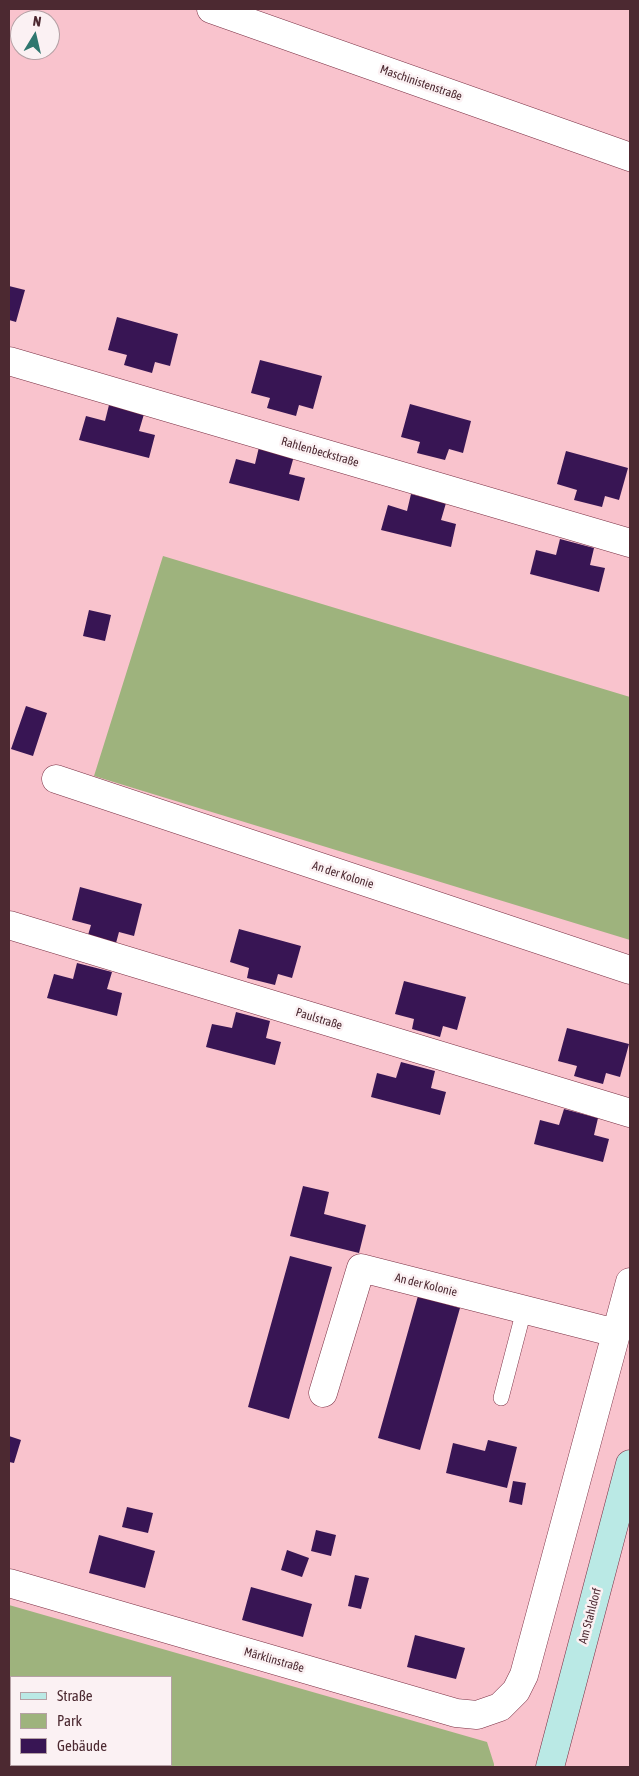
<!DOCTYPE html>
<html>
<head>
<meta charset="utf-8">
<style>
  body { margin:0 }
  #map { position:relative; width:639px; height:1776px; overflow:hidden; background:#f9c3cd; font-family:"Asap Condensed",sans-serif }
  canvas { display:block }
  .frame { position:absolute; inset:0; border:10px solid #4c2931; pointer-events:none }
  .legend { position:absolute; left:10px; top:1676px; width:162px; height:90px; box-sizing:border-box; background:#fbf1f3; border:1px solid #b5a1a5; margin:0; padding:6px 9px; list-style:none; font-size:15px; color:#4c2931 }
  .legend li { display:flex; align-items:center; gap:10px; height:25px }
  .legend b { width:25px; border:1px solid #b5a1a5 }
  .north { position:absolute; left:10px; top:10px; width:50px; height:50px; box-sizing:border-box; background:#fbf1f3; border:1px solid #b5a1a5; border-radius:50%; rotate:9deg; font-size:14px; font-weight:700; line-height:20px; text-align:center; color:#4c2931 }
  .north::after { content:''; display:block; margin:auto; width:18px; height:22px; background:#2f776f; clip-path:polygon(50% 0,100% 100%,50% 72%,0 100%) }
</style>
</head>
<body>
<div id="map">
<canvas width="639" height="1776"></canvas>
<div class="frame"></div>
<ul class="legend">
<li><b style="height:6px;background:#bae9e5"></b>Straße</li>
<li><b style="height:14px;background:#9eb37d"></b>Park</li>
<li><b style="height:14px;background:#381554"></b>Gebäude</li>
</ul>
<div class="north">N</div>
</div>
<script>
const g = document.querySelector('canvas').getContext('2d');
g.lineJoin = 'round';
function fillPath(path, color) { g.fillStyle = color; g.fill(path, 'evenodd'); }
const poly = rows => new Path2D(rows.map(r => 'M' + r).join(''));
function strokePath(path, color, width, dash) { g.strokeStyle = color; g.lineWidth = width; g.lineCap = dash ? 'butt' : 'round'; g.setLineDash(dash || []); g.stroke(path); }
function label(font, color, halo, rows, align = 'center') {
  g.font = font + ' "Asap Condensed",sans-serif'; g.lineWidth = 5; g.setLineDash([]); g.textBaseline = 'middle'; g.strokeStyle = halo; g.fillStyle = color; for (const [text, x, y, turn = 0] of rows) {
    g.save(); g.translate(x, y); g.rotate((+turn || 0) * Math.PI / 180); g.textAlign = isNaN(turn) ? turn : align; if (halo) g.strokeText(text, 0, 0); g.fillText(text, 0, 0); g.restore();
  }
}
const green = poly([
  [163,556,630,697,630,940,94,776],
  [9,1605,487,1742,494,1764,494,1767,9,1767],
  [11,1677,171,1677,171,1765,11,1765]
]);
const building = poly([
  [9,286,25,290,16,322,9,320],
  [117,317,178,334,170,366,155,362,152,373,124,365,127,355,108,350],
  [260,360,322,376,313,409,299,405,296,416,267,408,270,398,251,393],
  [410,404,471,421,463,453,449,449,445,460,417,453,420,442,401,437],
  [109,405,144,414,139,431,155,435,149,458,79,440,86,416,105,421],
  [259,447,294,456,289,474,305,478,299,501,229,483,236,459,255,464],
  [566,451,628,468,619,500,605,496,602,507,574,500,577,490,557,484],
  [411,494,446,503,441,520,456,524,451,547,381,530,388,505,407,511],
  [560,539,594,548,590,565,605,568,599,592,530,574,536,550,556,555],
  [89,610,111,615,105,641,83,636],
  [26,706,47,713,33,756,11,749],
  [80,887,142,904,134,936,119,932,116,943,88,935,91,925,72,920],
  [239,929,301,946,292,978,278,974,275,985,247,978,249,968,230,962],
  [77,963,112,972,107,989,122,993,117,1016,47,998,54,974,73,979],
  [404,981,466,997,457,1030,443,1026,440,1037,412,1029,414,1019,395,1014],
  [236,1012,270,1021,266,1038,281,1042,275,1065,206,1047,212,1024,232,1028],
  [567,1028,629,1044,620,1077,606,1073,603,1084,588,1080,574,1076,577,1066,558,1061],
  [401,1062,435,1071,431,1088,446,1092,440,1115,371,1097,377,1073,396,1078],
  [564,1109,598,1118,594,1135,609,1139,603,1162,534,1144,540,1120,559,1125],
  [303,1186,329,1192,324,1214,366,1225,359,1253,290,1236],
  [290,1256,332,1267,289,1419,248,1407],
  [418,1296,460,1308,420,1450,378,1438],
  [9,1436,21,1440,14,1463,9,1462],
  [488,1440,517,1447,507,1488,446,1473,453,1443,485,1451],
  [513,1481,526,1483,522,1505,509,1502],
  [127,1507,153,1513,148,1533,122,1527],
  [316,1530,336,1535,331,1556,311,1551],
  [99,1535,155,1551,145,1588,89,1573],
  [287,1550,309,1558,302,1577,281,1570],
  [355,1575,369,1578,361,1609,348,1606],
  [251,1587,312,1604,303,1637,242,1620],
  [415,1635,465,1648,456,1679,407,1667]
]);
const lane = poly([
  [501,1398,524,1310]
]);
const street = poly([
  [211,9,630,157],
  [9,361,630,543],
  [56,779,630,970],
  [9,925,630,1113],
  [323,1393,361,1268,616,1333],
  [9,1583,456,1713,477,1715,500,1707,516,1691,524,1675,630,1282]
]);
const secondary = poly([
  [550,1767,630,1464]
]);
const streetNames = [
  ["Maschinistenstraße",421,83,19],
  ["Rahlenbeckstraße",320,452,16],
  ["An der Kolonie",343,875,18],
  ["Paulstraße",319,1019,17],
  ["An der Kolonie",426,1285,14],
  ["Am Stahldorf",590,1616,-75],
  ["Märklinstraße",274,1660,16]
];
fillPath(green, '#9eb37d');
fillPath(building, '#381554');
strokePath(lane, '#7a3044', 16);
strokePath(street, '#7a3044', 29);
strokePath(secondary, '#7a3044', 29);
strokePath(lane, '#fff', 15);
strokePath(street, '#fff', 28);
strokePath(secondary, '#bae9e5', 28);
label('12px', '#4c2931', '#fbf1f3', streetNames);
</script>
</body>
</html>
